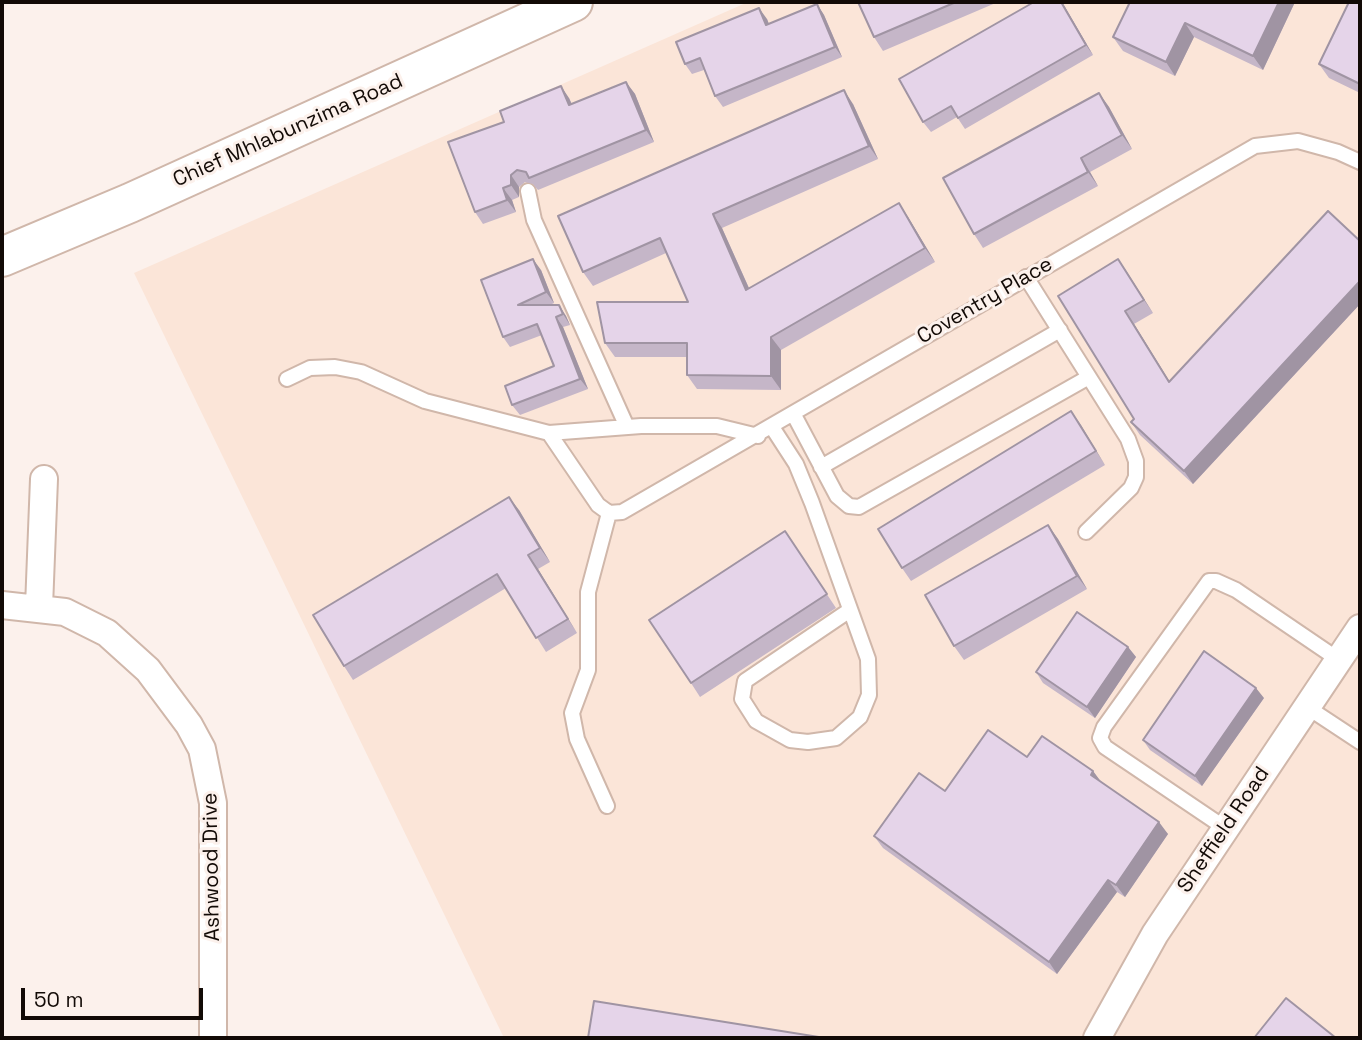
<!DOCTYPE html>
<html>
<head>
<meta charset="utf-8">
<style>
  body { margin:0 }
  #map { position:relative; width:1362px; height:1040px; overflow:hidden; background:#fcf1ec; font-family:"Space Grotesk",sans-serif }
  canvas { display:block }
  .frame { position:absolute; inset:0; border:4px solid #120a06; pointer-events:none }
  .scale { position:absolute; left:21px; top:988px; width:182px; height:32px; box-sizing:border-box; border:4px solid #120a06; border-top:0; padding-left:9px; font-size:21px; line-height:24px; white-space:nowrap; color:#120a06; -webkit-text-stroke:5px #fcf1ec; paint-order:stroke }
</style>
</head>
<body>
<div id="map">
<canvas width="1362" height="1040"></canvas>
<div class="frame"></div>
<div class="scale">50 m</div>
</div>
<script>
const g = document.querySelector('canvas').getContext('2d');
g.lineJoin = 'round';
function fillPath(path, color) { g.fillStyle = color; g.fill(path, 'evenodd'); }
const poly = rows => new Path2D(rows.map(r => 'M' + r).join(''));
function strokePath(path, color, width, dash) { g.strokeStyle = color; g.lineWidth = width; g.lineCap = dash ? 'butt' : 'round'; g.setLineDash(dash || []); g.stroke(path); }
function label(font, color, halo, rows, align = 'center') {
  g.font = font + ' "Space Grotesk",sans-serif'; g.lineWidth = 6; g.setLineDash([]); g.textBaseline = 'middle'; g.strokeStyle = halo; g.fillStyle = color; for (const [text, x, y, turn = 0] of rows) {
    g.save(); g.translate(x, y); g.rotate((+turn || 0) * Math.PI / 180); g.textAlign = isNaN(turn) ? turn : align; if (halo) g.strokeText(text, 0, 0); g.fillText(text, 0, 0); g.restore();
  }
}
const industrial = poly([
  [748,2,1360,2,1360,1038,504,1038,134,273]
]);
const lane = poly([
  [528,191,534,220,627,427],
  [1026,277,1128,439,1136,461,1136,477,1131,488,1086,532],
  [287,379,310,368,335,367,361,372,425,401,549,433,641,426,717,426,758,436],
  [794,415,837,496,849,506,859,507,1089,377],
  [772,427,796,464,812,503,868,659,869,695,860,717,836,738,808,742,790,740,756,721,742,699,745,681,850,610],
  [549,433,598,505,609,513,622,512,1255,146,1298,141,1338,152,1360,162],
  [821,467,1060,330],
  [1307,707,1360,742],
  [607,806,577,739,572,713,588,670,588,592,609,513],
  [1225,828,1105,747,1100,738,1104,727,1209,581,1216,581,1236,590,1339,660]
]);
const street = poly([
  [2,605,65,612,107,633,148,670,189,725,202,749,213,803,213,1038],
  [39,607,44,479],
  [1097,1038,1155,934,1360,628]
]);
const secondary = poly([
  [2,257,130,203,573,2]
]);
const wall = poly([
  [858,2,998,2,883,51,874,37],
  [1062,2,1093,55,965,129,957,117,931,132,923,122],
  [1295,2,1263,70,1194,37,1175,76,1123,51,1113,37],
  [1360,2,1360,93,1329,78,1319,64],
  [817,4,824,15,842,57,723,107,715,96,704,70,692,74,685,64,767,19,769,24],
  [626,82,635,94,654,142,538,190,533,184,525,182,519,187,519,197,512,200,516,212,483,224,475,212,569,98,572,104],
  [1099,93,1109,107,1132,149,1090,172,1098,186,983,248,974,234],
  [853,104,878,159,722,228,749,288,908,217,935,262,781,350,781,390,697,389,687,375,687,357,615,357,605,343,688,302,666,253,593,286,583,272],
  [1360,241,1360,304,1193,484,1140,435,1131,422,1134,419,1118,259,1153,313,1134,324,1169,381],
  [541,270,554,303,550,305,559,305,566,316,570,325,563,327,588,389,520,415,512,405,554,366,542,335,510,347,503,337,481,280],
  [1071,411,1105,465,911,581,902,568],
  [519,510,550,562,538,569,577,633,546,652,506,588,353,680,344,666],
  [1048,525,1058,539,1087,589,964,660,954,646],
  [785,531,836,608,700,697,691,683],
  [1128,647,1136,657,1095,718,1043,683,1036,672],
  [1264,698,1202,786,1150,750,1143,740],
  [1027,757,1093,771,1100,781,1168,834,1125,897,1117,892,1057,974,883,848,874,836,945,791]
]);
const shadedWall = poly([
  [1061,2,1062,2,1093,55,1086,45],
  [1279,2,1295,2,1263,70,1253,56],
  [817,4,824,15,842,57,835,47],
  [759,8,767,19,773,35,766,25],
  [1185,23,1194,37,1175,76,1166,62],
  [626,82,635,94,654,142,646,130],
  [561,86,569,98,577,117,569,105],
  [844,90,853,104,878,159,869,146],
  [1099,93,1109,107,1132,149,1122,135],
  [1081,158,1090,172,1098,186,1088,172],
  [511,175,519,187,519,197,511,185],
  [503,188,512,200,516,212,507,200],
  [899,203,908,217,935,262,925,248],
  [713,214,722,228,756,304,746,290],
  [533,259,541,270,554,303,546,292],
  [1118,259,1127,272,1153,313,1144,300],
  [1360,281,1360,304,1193,484,1184,471],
  [559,305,566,316,570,325,563,314],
  [1125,311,1134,324,1178,395,1169,382],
  [556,317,563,327,588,389,580,379],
  [771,337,781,350,781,390,771,376],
  [1071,411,1081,425,1105,465,1096,451],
  [509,497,519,510,550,562,540,548],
  [1048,525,1058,539,1087,589,1077,576],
  [528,555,538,569,577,633,568,619],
  [1128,647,1136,657,1095,718,1087,707],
  [1256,688,1264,698,1202,786,1195,776],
  [1093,771,1102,783,1091,775],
  [1159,822,1168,834,1125,897,1116,885],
  [1108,880,1117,892,1057,974,1049,962]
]);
const building = poly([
  [858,2,956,2,874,37,858,2],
  [1034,2,1061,2,1086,45,958,118,951,106,923,122,899,79,1034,2],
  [1130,2,1279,2,1253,56,1185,23,1166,62,1113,37,1130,2],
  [1349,2,1360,2,1360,84,1319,64,1349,2],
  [817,4,835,47,715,96,700,58,685,64,676,42,759,8,766,25,817,4],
  [626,82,646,130,529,178,526,172,517,170,511,175,511,185,503,188,507,200,475,212,448,142,504,122,500,111,561,86,569,105,626,82],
  [844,90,869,146,713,214,746,290,899,203,925,248,771,337,771,376,687,375,687,343,605,343,597,302,688,302,660,238,583,272,558,216,844,90],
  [1099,93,1122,135,1081,158,1088,172,974,234,943,178,1099,93],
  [1328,211,1360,241,1360,281,1184,471,1131,422,1134,419,1058,296,1118,259,1144,300,1125,311,1169,382,1328,211],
  [533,259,546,292,518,305,559,305,563,314,556,317,580,379,512,405,505,386,554,366,537,324,503,337,481,280,533,259],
  [1071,411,1096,451,902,568,878,529,1071,411],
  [509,497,540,548,528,555,568,619,536,638,497,574,344,666,313,615,509,497],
  [1048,525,1077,576,954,646,925,595,1048,525],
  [785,531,827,594,691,683,649,620,785,531],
  [1077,612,1128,647,1087,707,1036,672,1077,612],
  [1204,651,1256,688,1195,776,1143,740,1204,651],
  [988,730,1027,757,1042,736,1093,771,1091,775,1159,822,1116,885,1108,880,1049,962,874,836,919,773,945,791,988,730],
  [1286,998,1336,1038,1254,1038,1286,998],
  [594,1001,825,1038,588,1038,594,1001]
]);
const streetNames = [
  ["Chief Mhlabunzima Road",288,131,-24],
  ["Coventry Place",985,301,-30],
  ["Sheffield Road",1224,830,-56],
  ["Ashwood Drive",212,867,-91]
];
fillPath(industrial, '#fbe5d8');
strokePath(lane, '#d0b7aa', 18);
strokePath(street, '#d0b7aa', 30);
strokePath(secondary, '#d0b7aa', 42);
strokePath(lane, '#fff', 14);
strokePath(street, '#fff', 26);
strokePath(secondary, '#fff', 38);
fillPath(wall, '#c5b6c8');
fillPath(shadedWall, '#a094a3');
fillPath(building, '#e5d4e9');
strokePath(building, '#a094a3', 2);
label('21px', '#120a06', '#fcf1ec', streetNames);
</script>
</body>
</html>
